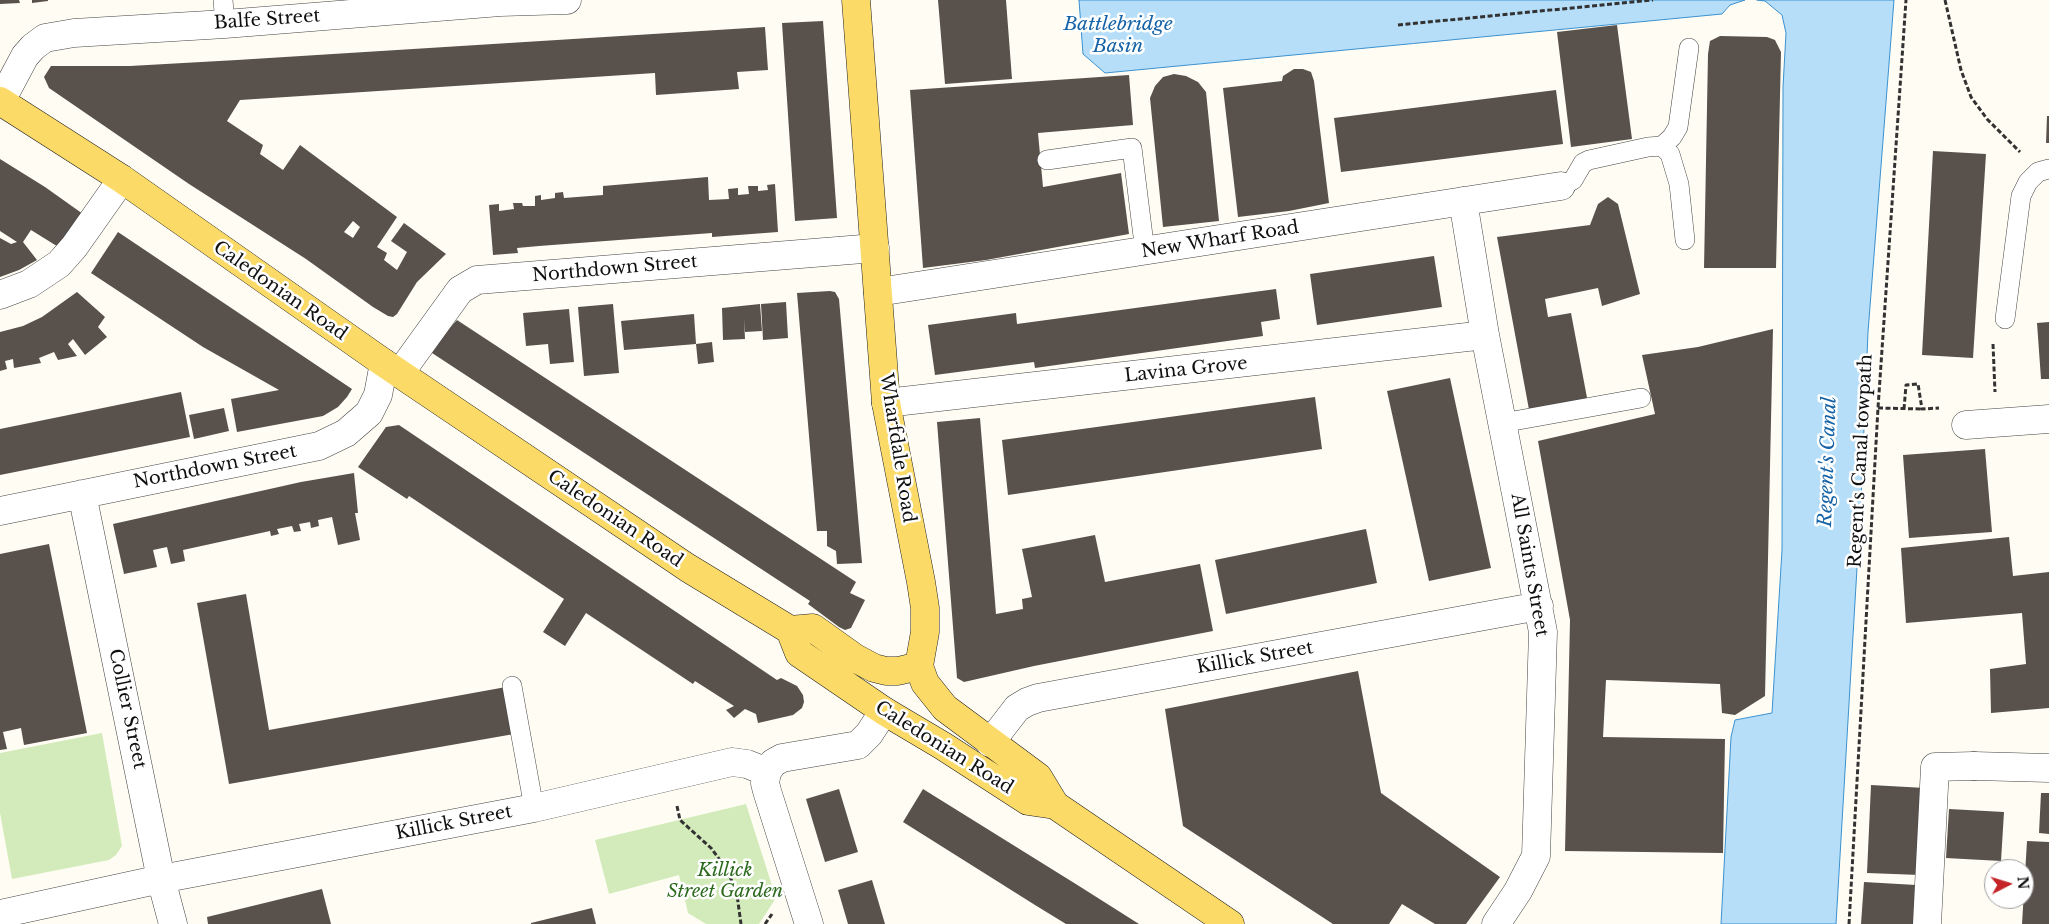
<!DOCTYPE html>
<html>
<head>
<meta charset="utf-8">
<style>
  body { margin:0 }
  #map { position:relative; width:2049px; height:924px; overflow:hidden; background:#fffdf3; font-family:"Libre Baskerville",serif }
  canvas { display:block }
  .north { position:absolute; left:1984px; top:859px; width:50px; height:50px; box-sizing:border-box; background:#fff; border:1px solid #9f9f9f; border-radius:50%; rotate:85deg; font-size:14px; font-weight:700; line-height:20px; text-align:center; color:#101010 }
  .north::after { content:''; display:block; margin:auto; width:18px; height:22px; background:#c42428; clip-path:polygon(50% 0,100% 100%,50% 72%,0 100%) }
</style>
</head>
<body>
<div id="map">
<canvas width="2049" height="924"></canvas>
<div class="north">N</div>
</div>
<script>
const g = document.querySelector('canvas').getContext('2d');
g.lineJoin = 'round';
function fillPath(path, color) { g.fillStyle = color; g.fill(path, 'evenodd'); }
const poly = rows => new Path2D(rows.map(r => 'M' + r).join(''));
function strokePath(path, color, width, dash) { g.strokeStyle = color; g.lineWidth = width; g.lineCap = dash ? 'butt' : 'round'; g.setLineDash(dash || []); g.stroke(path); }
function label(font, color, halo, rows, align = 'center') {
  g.font = font + ' "Libre Baskerville",serif'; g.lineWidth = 5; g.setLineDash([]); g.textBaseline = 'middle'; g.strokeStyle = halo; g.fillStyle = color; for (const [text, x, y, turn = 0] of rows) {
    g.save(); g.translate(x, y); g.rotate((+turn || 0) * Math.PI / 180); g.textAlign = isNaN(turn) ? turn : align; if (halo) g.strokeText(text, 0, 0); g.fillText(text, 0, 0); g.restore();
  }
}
const green = poly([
  [102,733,122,846,116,855,109,860,12,879,0,813,0,753],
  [746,804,776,898,759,924,706,924,688,913,679,875,609,894,595,840]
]);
const water = poly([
  [1079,0,1745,0,1730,5,1722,14,1105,73,1083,54,1079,0],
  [1757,0,1894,0,1868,332,1861,500,1836,924,1721,924,1731,737,1735,720,1772,713,1782,550,1783,87,1786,33,1782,15,1765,1,1757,0]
]);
const building = poly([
  [0,0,19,0,20,3,0,4],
  [32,0,48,0,48,1,32,3],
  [938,0,1006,0,1012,79,945,84],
  [823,21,837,218,795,221,782,23],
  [1617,25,1632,139,1571,147,1557,32],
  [765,27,768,70,737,72,739,89,656,95,655,73,240,100,227,121,263,145,260,154,283,170,300,145,397,217,377,247,387,253,384,260,397,270,407,252,391,241,404,223,446,254,417,282,397,314,393,317,388,316,373,307,306,259,189,184,49,88,44,77,51,66,130,66,237,60],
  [353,221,360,227,353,238,344,232],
  [1720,36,1767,37,1775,40,1781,52,1776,268,1704,268,1708,54,1710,41],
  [1294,69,1303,69,1311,72,1314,81,1329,203,1289,211,1238,217,1223,88,1282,81,1283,76],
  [1174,74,1186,76,1198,82,1206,92,1219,221,1163,227,1150,98,1155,86,1163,77],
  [1129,75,1133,125,1038,133,1043,187,1121,173,1129,234,986,260,923,268,910,90],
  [1556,90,1563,144,1341,172,1334,118],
  [2047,116,2049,116,2049,143,2046,143],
  [1933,151,1986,154,1973,358,1922,355],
  [0,159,45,187,83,214,60,248,31,230,23,242,37,260,19,270,0,277,0,238,11,244,17,242,0,231],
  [708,177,709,200,729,199,728,189,738,188,738,195,749,194,748,186,758,186,758,191,768,190,767,185,775,184,778,232,712,237,712,233,539,246,517,248,518,253,493,255,489,205,499,204,499,211,514,209,513,203,522,203,523,206,535,206,535,196,541,195,541,200,555,198,555,193,563,192,564,198,603,195,603,186],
  [1608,197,1618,204,1640,294,1602,306,1598,288,1545,299,1548,317,1571,313,1588,403,1530,415,1497,237,1590,225,1598,204],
  [118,232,352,389,347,397,338,407,323,416,237,432,231,399,279,390,203,347,91,273],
  [1434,256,1442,307,1317,325,1310,274],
  [1276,289,1280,319,1261,322,1263,336,1035,368,1034,362,935,375,928,325,1016,313,1017,324],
  [830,291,835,292,839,299,862,563,837,564,836,551,827,546,827,531,817,531,797,293],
  [77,292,105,317,98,327,107,337,85,355,73,339,68,344,77,356,58,360,54,352,39,358,41,363,14,368,13,359,5,361,7,369,0,371,0,332,23,326,42,317],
  [786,302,788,338,763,340,761,304],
  [613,304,619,373,584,376,578,307],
  [760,304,762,331,745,332,744,318,745,339,723,340,722,308],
  [569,309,574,362,550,364,548,344,526,346,523,313],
  [694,314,696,344,624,350,621,321],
  [457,320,856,582,850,593,865,600,851,628,845,630,839,627,808,604,810,601,429,351],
  [2049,322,2049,379,2041,379,2037,323],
  [1773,329,1765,696,1735,715,1722,713,1720,684,1606,680,1603,737,1725,739,1723,853,1565,851,1570,620,1538,441,1655,414,1642,355,1698,347],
  [712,342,714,362,698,364,696,344],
  [1450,378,1491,568,1429,581,1387,391],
  [181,392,190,437,0,475,0,429],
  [1315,397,1322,449,1008,495,1002,440],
  [224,408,229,431,194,439,189,415],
  [980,418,996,614,1023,609,1022,599,1032,597,1022,549,1095,535,1105,582,1200,564,1213,631,1034,666,964,682,957,678,937,422],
  [399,425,777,680,781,678,797,686,803,695,804,702,802,708,793,715,758,723,756,714,745,709,734,718,726,710,734,706,695,681,693,684,586,613,565,646,543,632,564,599,409,496,407,499,358,467,386,427],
  [1985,449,1992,532,1909,538,1903,455],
  [354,473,358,513,355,513,360,540,338,545,332,517,318,520,319,526,311,528,310,522,299,524,301,531,294,532,292,526,277,529,279,534,271,536,270,531,183,550,185,561,171,564,167,547,153,550,157,567,124,574,113,524,301,482],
  [1366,529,1377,583,1226,614,1215,560],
  [2009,537,2013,576,2049,572,2049,708,1991,713,1990,669,2026,664,2022,613,1906,623,1901,548],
  [49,544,87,733,24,745,21,728,3,732,7,749,0,750,0,554],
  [246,594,269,730,506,687,514,734,229,784,197,603],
  [1358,671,1381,793,1500,877,1466,924,1435,924,1402,904,1389,924,1333,924,1183,826,1165,709],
  [1871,785,1925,788,1920,875,1867,873],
  [839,789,858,852,825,862,806,799],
  [923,789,1079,886,1139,924,1066,924,1035,905,903,822],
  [2041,793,2049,793,2049,834,2039,833],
  [1949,809,2004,812,2001,861,1946,858],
  [2027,841,2049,842,2049,924,2022,924],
  [872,880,885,924,848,924,838,890],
  [1864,882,1916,885,1914,924,1861,924],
  [322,889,331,924,208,924,207,917],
  [592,908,596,924,531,924,531,923]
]);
const path = poly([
  [1945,0,1961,70,1971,97,1987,119,2020,152],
  [1398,25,1653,0],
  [1993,344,1995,392],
  [1878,408,1922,409],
  [1904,409,1906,385,1918,384,1922,409,1939,408],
  [677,806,680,820,711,848,728,871,737,895,741,924],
  [765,924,772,914],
  [1849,924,1878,408,1906,0]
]);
const service = poly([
  [223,0,225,24],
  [1047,160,1132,148,1145,252],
  [1561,186,1573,180,1583,163,1589,160,1648,147,1662,146],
  [1685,240,1679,184,1670,154,1662,146,1672,137,1678,127,1689,48],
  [2005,319,2021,196,2028,182,2038,172,2049,169],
  [1502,423,1641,398],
  [512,686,534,808]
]);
const pedestrian = poly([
  [1927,924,1935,767,1974,766]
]);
const minor = poly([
  [1,101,25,56,33,47,45,38,74,33,225,24,500,2,567,0],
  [1463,201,1485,335,1543,632,1536,856,1518,891,1496,924],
  [878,292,1561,186],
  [0,295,29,284,59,264,74,247,122,179],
  [400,373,460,290,477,280,875,248],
  [886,403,1485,335],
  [1966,425,2049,419],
  [82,494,161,879,173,924],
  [0,511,319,446,346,433,369,413,378,395,384,363],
  [990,743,1017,708,1027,702,1038,698,1539,606],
  [1974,766,2049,768],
  [0,914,161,879,534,808,732,762,747,764,767,772],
  [809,924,767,791,765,783,767,772,773,763,782,758,858,745,869,734,884,711]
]);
const primary = poly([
  [856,0,886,403,921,582,925,608,925,632,919,666,925,683,945,708,1038,777,1055,805],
  [0,101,122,179,384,363,688,568,790,630,799,653,884,711,943,746,1028,801,1055,805,1230,924],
  [790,630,813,628,855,658,874,668,886,671,898,671,919,666]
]);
const streetNames = [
  ["Balfe Street",267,20,-4],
  ["New Wharf Road",1220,240,-9],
  ["Northdown Street",615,269,-5],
  ["Caledonian Road",280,291,35],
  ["Lavina Grove",1186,370,-6],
  ["Wharfdale Road",897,448,81],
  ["Regent's Canal towpath",1861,461,-87],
  ["Northdown Street",215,467,-11],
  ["Caledonian Road",615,519,34],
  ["All Saints Street",1529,565,80],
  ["Killick Street",1255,658,-10],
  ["Collier Street",127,709,78],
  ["Caledonian Road",944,748,32],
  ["Killick Street",454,823,-11]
];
const parkNames = [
  ["Killick",725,871],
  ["Street Garden",725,892]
];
const waterNames = [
  ["Battlebridge",1118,25],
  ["Basin",1118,47],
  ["Regent's Canal",1828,462,-88]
];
fillPath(green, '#d3ebbb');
fillPath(water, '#b6def8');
strokePath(water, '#3b91d0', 1);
fillPath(building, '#59514c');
strokePath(service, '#434343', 20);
strokePath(pedestrian, '#434343', 29);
strokePath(minor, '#434343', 29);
strokePath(primary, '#212121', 29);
strokePath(path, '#323232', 3, [5, 2.5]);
strokePath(service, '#fff', 19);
strokePath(pedestrian, '#fff', 28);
strokePath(minor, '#fff', 28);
strokePath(primary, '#fbda67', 28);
label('18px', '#101010', '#fff', streetNames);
label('italic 18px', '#2c6a1e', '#fff', parkNames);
label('italic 19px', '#1563a6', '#fff', waterNames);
</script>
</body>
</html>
